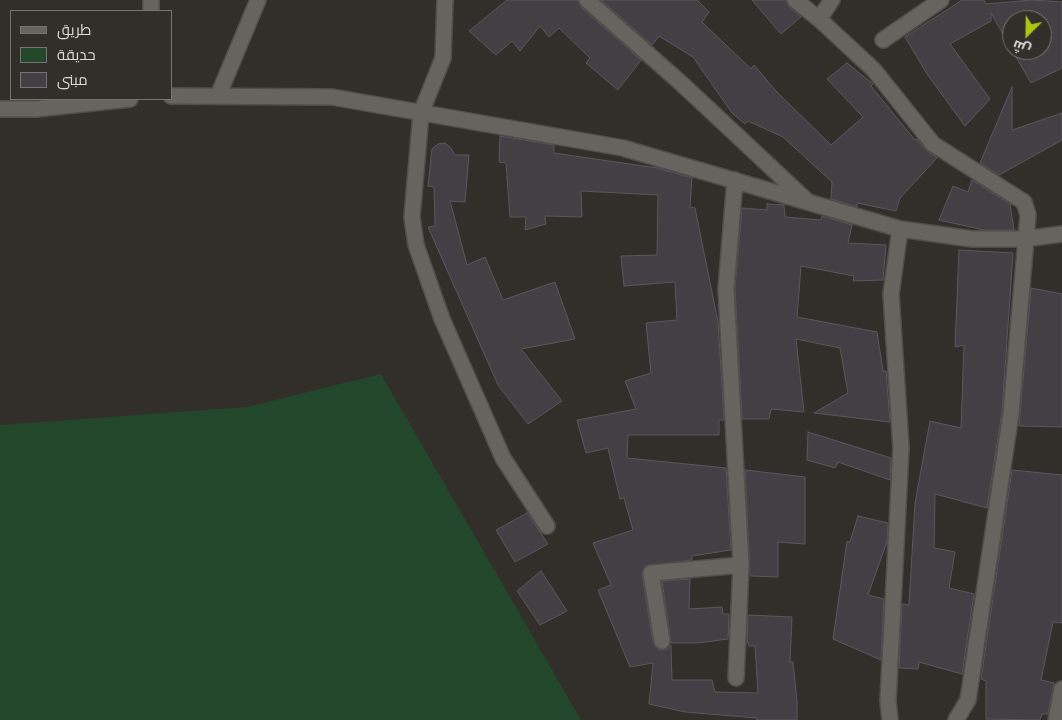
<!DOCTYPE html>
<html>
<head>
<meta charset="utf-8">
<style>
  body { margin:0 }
  #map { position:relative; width:1062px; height:720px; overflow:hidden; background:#322f2b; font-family:Quicksand,Cairo,sans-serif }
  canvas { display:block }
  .legend { position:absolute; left:10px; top:10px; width:162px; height:90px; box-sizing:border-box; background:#322f2b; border:1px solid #767470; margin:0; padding:6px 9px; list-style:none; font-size:15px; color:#dcdbd8 }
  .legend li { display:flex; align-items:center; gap:10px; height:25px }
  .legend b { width:25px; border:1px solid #767470 }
  .north { position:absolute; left:1002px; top:10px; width:50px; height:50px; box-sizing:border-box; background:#322f2b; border:1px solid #767470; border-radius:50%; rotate:203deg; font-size:14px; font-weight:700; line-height:20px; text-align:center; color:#dcdbd8 }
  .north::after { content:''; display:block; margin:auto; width:18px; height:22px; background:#aac716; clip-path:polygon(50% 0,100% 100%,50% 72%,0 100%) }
</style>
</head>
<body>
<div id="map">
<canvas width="1062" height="720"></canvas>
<ul class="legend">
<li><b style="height:6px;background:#67645f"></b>طريق</li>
<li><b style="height:14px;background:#23472a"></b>حديقة</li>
<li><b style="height:14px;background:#433f44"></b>مبنى</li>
</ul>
<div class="north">ش</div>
</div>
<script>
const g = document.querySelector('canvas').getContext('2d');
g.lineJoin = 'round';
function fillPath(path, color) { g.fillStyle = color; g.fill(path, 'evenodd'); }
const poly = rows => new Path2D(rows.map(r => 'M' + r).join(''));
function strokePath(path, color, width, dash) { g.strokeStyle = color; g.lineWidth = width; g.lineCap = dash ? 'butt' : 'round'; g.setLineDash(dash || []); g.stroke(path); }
const green = poly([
  [381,374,581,720,0,720,0,425,247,407]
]);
const building = poly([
  [507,0,578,0,581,7,641,60,618,90,586,63,590,58,559,28,549,37,540,26,520,51,512,41,496,55,469,31,507,0],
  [601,0,697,0,709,12,702,22,751,69,754,65,776,91,831,145,863,117,827,79,847,63,873,84,871,86,915,140,917,139,926,150,937,158,900,198,896,211,857,203,857,207,831,199,832,182,783,137,748,121,745,124,732,113,693,57,659,36,652,45,601,0],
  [752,0,786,0,789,7,801,17,781,34,752,0],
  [962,0,984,0,986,4,1032,0,1062,2,1062,68,1031,83,1012,50,1042,50,1042,20,1012,20,1012,50,991,13,991,21,950,44,990,99,965,126,927,74,905,37,962,0],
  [1012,87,1012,130,1062,113,1062,140,999,175,980,163,1012,87],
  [500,136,554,145,554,153,657,168,692,178,690,207,695,208,718,322,724,420,719,420,719,435,628,435,627,458,726,468,731,550,692,556,692,560,645,566,642,574,653,642,659,650,668,649,671,645,672,680,712,680,715,692,758,693,755,646,749,646,747,641,748,615,792,617,790,662,793,662,797,701,797,720,757,720,757,718,685,712,649,704,653,663,630,667,598,590,611,585,593,543,633,530,624,498,620,499,608,448,586,453,577,420,636,409,625,381,651,373,646,323,677,320,675,282,624,286,621,256,657,255,658,195,581,191,582,217,545,216,546,224,525,230,526,217,510,217,506,163,499,162,500,136],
  [445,143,450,147,455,155,469,155,465,202,450,201,467,265,485,257,503,300,555,282,575,339,521,349,562,401,528,424,498,385,428,227,435,226,434,187,428,186,432,149,438,144,445,143],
  [972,180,1010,204,1014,230,984,230,939,220,953,186,968,192,972,180],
  [767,204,784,205,785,217,821,220,822,216,852,225,848,243,886,245,883,280,853,281,854,276,801,266,797,317,877,332,883,371,886,371,890,422,814,413,848,393,840,348,796,339,804,412,771,409,769,419,742,419,735,289,742,208,767,210,767,204],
  [959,250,1013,253,1002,412,987,508,935,494,934,548,955,552,949,588,974,594,962,674,919,662,918,669,899,668,902,604,909,605,915,503,930,421,961,428,964,345,955,347,959,250],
  [1031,288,1062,294,1062,427,1019,426,1031,288],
  [808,432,891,458,890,480,838,462,835,468,807,460,808,432],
  [745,470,805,477,805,544,778,542,778,577,750,576,745,470],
  [1012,470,1062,475,1062,623,1053,622,1041,680,1054,683,1048,714,1042,714,1040,720,986,719,986,681,981,679,1012,470],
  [527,513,548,544,515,562,496,530,527,513],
  [858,516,888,523,887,542,868,595,884,599,881,660,833,639,847,541,850,542,858,516],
  [541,571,567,611,540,625,517,591,541,571],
  [690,579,689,609,722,607,723,614,729,614,728,639,698,643,671,643,662,581,690,579]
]);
const street = poly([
  [151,0,151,11],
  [445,0,443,58,421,113,412,217,416,245,442,319,503,458,547,526],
  [587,0,682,84,806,200],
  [795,0,819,19,874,70,933,144,1024,202,1028,215,1011,413,968,700,956,720],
  [819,19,832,0],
  [883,40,941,0],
  [171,96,332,97,623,148,900,229,972,239,1024,239,1062,234],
  [218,96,258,0],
  [0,109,36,109,130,99],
  [735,180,726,289,741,565,736,678],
  [662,641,651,573,741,565],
  [890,720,888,701,901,448,891,294,900,229],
  [1056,720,1062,689]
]);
fillPath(green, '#23472a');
fillPath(building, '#433f44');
strokePath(building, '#5b575c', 1);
strokePath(street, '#504e4a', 18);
strokePath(street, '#67645f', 15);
</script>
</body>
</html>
